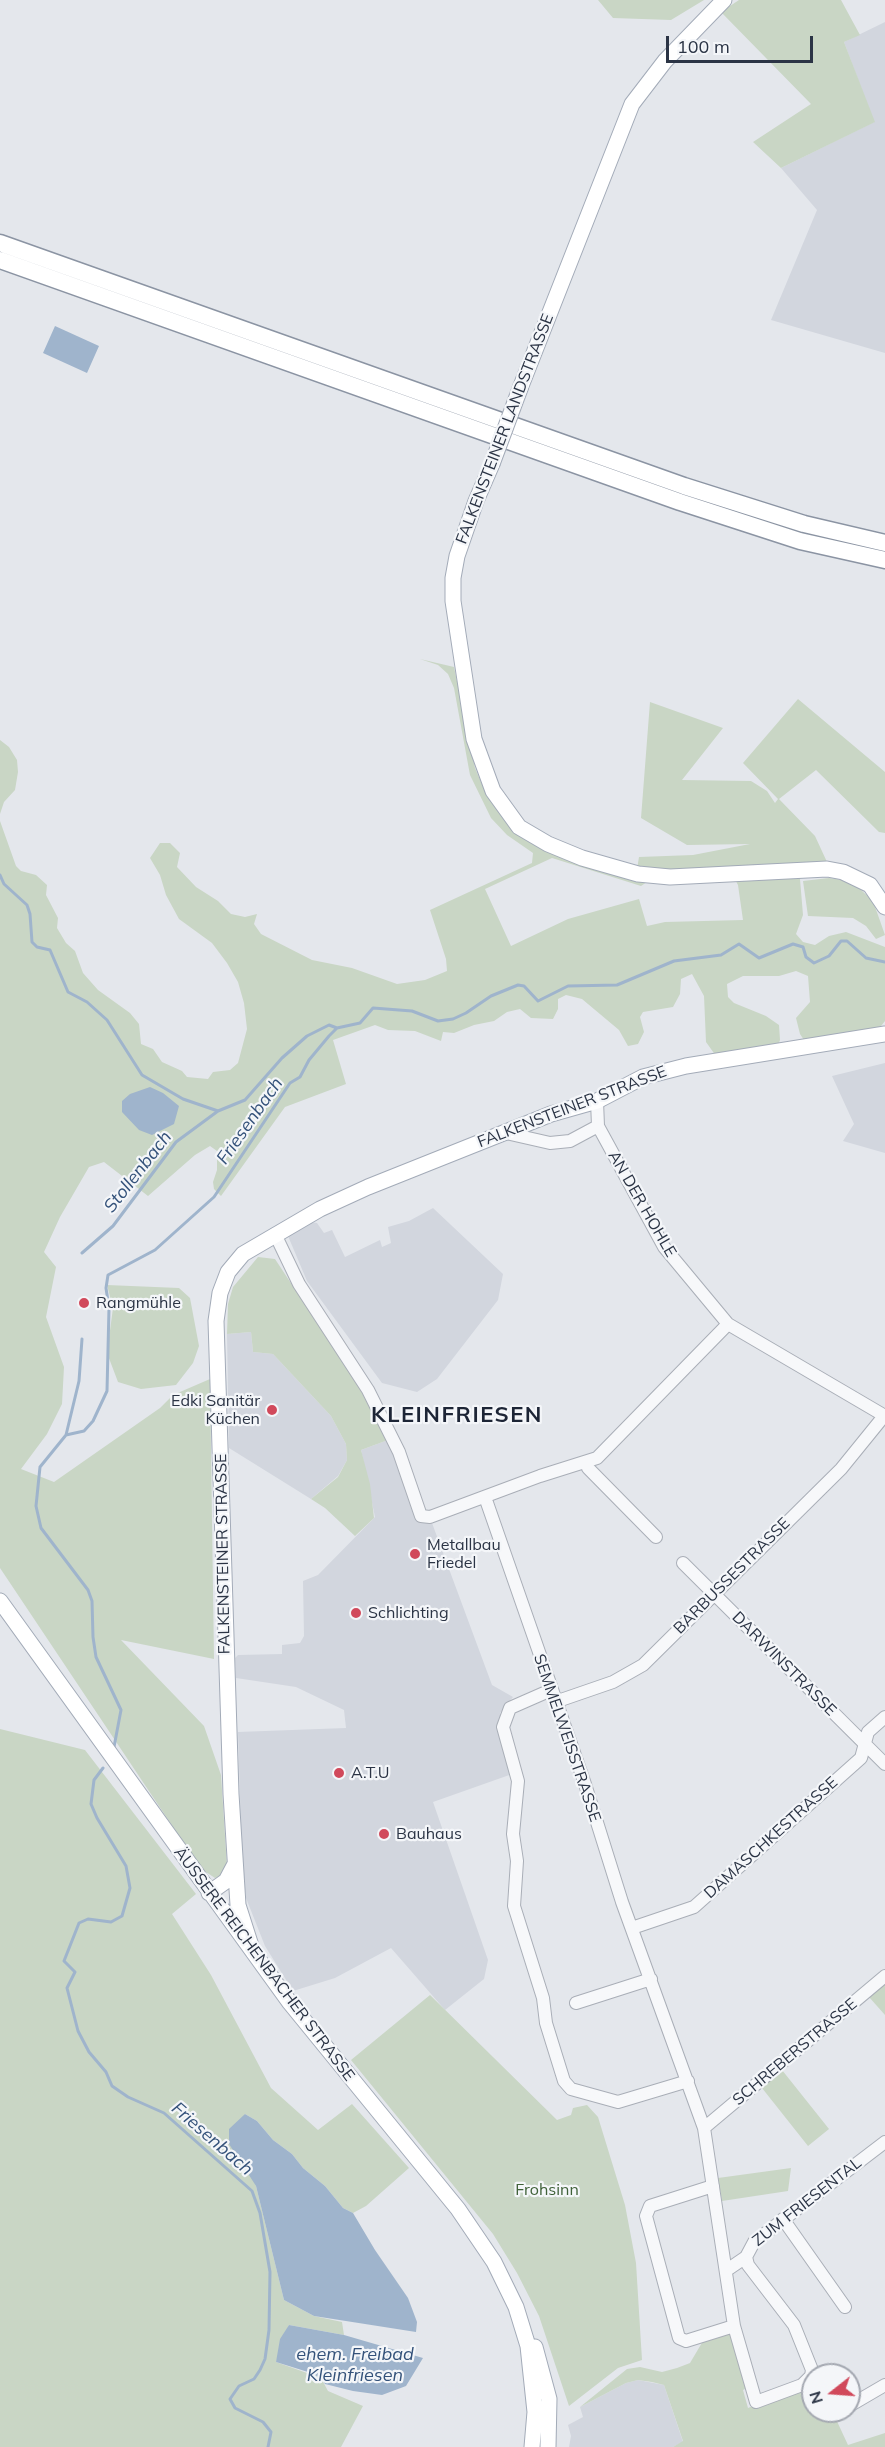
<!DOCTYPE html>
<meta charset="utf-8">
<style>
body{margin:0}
#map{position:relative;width:885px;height:2447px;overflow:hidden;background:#e4e7ec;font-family:Mulish,sans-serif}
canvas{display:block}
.north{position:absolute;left:801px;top:2363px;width:60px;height:60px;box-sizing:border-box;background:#f4f6f9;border:2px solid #a4a8b1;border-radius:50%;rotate:253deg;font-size:16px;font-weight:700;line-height:24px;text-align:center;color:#2b3445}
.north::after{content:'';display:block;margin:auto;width:21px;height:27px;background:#d1495b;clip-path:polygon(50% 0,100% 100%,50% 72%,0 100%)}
.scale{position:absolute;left:666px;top:36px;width:147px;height:27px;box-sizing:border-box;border:3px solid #2b3445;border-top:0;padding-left:8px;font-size:18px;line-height:21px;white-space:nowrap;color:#2b3445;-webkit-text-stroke:4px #f4f6f9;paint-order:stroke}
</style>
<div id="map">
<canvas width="885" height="2447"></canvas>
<div class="north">N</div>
<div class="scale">100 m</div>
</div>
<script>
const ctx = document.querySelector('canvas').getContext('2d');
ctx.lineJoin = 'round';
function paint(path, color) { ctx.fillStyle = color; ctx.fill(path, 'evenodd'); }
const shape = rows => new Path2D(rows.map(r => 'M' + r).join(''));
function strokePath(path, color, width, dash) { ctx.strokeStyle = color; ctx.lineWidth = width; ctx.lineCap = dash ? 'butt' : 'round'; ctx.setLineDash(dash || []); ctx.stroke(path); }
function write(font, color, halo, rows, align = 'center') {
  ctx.font = font + ' Mulish,sans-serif'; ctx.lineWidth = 4.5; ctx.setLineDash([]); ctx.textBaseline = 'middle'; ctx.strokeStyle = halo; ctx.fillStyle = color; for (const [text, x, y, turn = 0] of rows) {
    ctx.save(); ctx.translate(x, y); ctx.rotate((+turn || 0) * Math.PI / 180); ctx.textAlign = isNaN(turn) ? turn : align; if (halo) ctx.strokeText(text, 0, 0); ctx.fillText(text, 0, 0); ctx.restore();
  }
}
paint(shape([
 [885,22,885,353,771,320,817,210,781,168,874,122,844,42],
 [885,1063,885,1153,843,1141,854,1124,832,1076],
 [433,1208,503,1274,498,1300,437,1379,417,1392,382,1383,307,1281,288,1236,311,1222,317,1223,324,1233,332,1230,345,1257,380,1240,382,1247,391,1243,388,1227,409,1221],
 [251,1332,253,1352,273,1354,331,1416,346,1444,347,1460,338,1476,311,1499,229,1448,227,1334],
 [388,1440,396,1454,419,1520,432,1523,492,1685,513,1697,500,1713,500,1725,515,1773,433,1802,488,1960,484,1979,445,2010,391,1948,335,1978,293,1991,265,1946,246,1898,242,1864,238,1732,346,1728,344,1710,296,1687,236,1678,235,1658,238,1655,282,1654,282,1645,300,1643,304,1636,303,1581,318,1575,375,1517,361,1450],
 [638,2380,664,2385,683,2442,673,2447,569,2447,571,2436,568,2425,583,2417,580,2407,626,2383]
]), '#d2d6de');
paint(shape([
 [598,0,704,0,671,20,613,18],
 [739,0,841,0,860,35,844,42,875,122,781,168,753,142,811,104,721,12],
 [420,659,454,667,475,768,487,796,526,839,550,853,647,882,641,886,552,858,485,889,511,946,568,919,639,899,647,926,665,922,743,920,738,885,731,872,637,869,639,857,693,855,750,844,687,845,641,818,650,702,723,728,682,780,751,781,767,791,775,803,778,799,743,763,798,699,885,772,885,833,879,832,816,770,779,799,815,836,827,862,805,866,800,879,803,915,796,934,803,942,815,945,829,936,846,932,885,947,885,1021,881,1026,868,1031,806,1043,800,1034,796,1018,810,1002,808,976,796,971,779,976,743,976,727,984,728,997,734,1003,766,1016,779,1025,780,1040,777,1048,716,1056,706,1042,704,996,692,974,681,979,680,994,673,1007,643,1012,640,1017,644,1032,638,1044,628,1046,619,1030,582,999,566,995,558,999,558,1009,553,1019,531,1018,520,1009,507,1012,494,1021,474,1025,454,1033,443,1032,441,1041,415,1031,388,1030,375,1025,333,1040,346,1084,285,1107,221,1196,214,1189,213,1182,217,1170,217,1151,210,1146,195,1155,148,1196,104,1162,89,1167,60,1217,44,1252,56,1267,46,1317,64,1367,62,1404,47,1434,21,1469,54,1482,160,1408,173,1395,210,1379,214,1659,121,1640,204,1726,221,1775,227,1866,224,1874,215,1878,206,1872,195,1860,0,1568,0,821,16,866,21,871,36,875,47,885,46,895,58,918,57,928,66,943,75,951,83,973,98,990,130,1013,139,1024,141,1044,153,1049,162,1062,182,1071,187,1077,208,1079,213,1072,230,1070,238,1063,247,1029,244,1003,238,982,227,963,212,943,179,919,166,895,160,875,150,858,160,843,170,843,180,853,177,867,196,887,218,901,231,914,245,917,257,914,254,924,261,934,312,960,352,968,397,984,425,980,447,971,446,959,430,910,532,863,533,853,507,835,491,818,470,775,454,688,448,674,438,665],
 [0,740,9,747,17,760,18,772,15,790,4,802,0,814],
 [829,878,842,880,860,889,873,901,885,935,876,939,866,926,853,918,808,916,803,881],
 [258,1257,275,1259,355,1380,388,1440,361,1450,370,1484,374,1518,355,1536,325,1508,311,1499,338,1477,347,1460,346,1444,331,1416,273,1354,253,1352,251,1332,227,1334,228,1304,233,1287],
 [107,1285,179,1288,190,1298,199,1346,193,1363,176,1385,141,1389,118,1382,107,1353,113,1308],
 [0,1729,85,1750,196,1894,172,1914,211,1975,271,2088,318,2130,352,2104,409,2168,366,2206,353,2213,343,2208,325,2186,303,2168,292,2154,273,2140,257,2121,245,2114,236,2157,252,2176,256,2186,284,2300,314,2316,342,2322,344,2335,289,2325,276,2362,321,2378,328,2391,363,2406,341,2447,0,2447],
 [885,1984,885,2015,869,1997],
 [430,1995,557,2120,571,2115,573,2108,587,2105,598,2117,625,2205,636,2263,642,2360,618,2368,569,2406,539,2316,517,2273,493,2234,351,2060],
 [782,2070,829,2129,808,2146,762,2088],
 [791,2168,788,2191,722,2201,718,2178],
 [729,2334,733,2339,747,2388,743,2390,748,2408,805,2385,813,2394,813,2411,829,2411,835,2417,848,2445,885,2433,885,2447,673,2447,683,2441,664,2385,652,2382,638,2380,626,2383,580,2407,627,2369,640,2367,662,2372,677,2368,690,2363,703,2341]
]), '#c9d6c5');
paint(shape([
 [55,326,99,346,87,373,43,353],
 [150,1087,163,1093,179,1106,174,1124,152,1135,139,1130,122,1112,122,1101,130,1094],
 [245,2114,257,2121,273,2140,292,2154,303,2168,325,2186,343,2208,353,2213,375,2250,408,2298,417,2322,416,2332,314,2316,284,2300,256,2186,229,2144,229,2129],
 [289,2325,344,2335,423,2358,406,2386,382,2395,353,2391,325,2384,321,2378,308,2372,276,2362,280,2339]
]), '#9fb4cc');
strokePath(shape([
 [0,875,4,884,27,905,30,914,32,942,37,947,50,950,68,992,87,1002,107,1020,142,1075,183,1099,218,1111],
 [82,1253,113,1226,176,1142,218,1111,245,1100,282,1058,307,1036,329,1025,337,1028],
 [66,1435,79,1381,82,1339],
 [114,1747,121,1710,96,1657,93,1637,92,1601,88,1590,41,1528,36,1506,40,1467,66,1435,84,1431,93,1421,107,1391,109,1308,106,1288,108,1275,155,1250,214,1197,290,1083,300,1077,309,1060,329,1036,337,1028,360,1023,373,1008,412,1011,438,1021,453,1019,466,1013,491,996,518,985,524,986,538,1001,568,986,617,985,674,961,721,955,739,944,759,958,793,944,803,947,806,957,814,963,829,956,841,941,847,941,866,958,885,962],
 [103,1768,94,1780,91,1804,97,1818,126,1866,130,1888,122,1916,111,1922,88,1919,79,1923,64,1961,75,1972,67,1988,78,2031,89,2052,106,2072,112,2086,128,2097,164,2113,252,2191,260,2213,270,2272,269,2330,265,2359,260,2370,254,2379,239,2386,230,2399,235,2408,263,2422,271,2432,268,2447]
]), '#9fb4cc', 3);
const minor = shape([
 [597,1101,598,1126,664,1247,728,1324,885,1416],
 [506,1133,550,1143,570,1141,598,1126],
 [275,1234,299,1284,368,1390,399,1452,421,1516,430,1517,540,1476,597,1458,728,1324],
 [587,1462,588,1468,656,1537],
 [485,1497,585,1784,622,1902,704,2128,734,2326,756,2402,802,2385,811,2376,812,2370,794,2325,748,2265,746,2257],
 [683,1563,885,1764],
 [551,1690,510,1708,503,1727,518,1781,513,1834,517,1861,514,1906,543,1998,546,2023,564,2081,571,2089,618,2102,688,2081],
 [555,1702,613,1682,643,1665,841,1469,884,1416],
 [632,1928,694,1907,861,1758,868,1732,885,1717],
 [576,2003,651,1979],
 [704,2128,885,1976],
 [713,2186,650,2206,646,2216,679,2338,686,2341,734,2326],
 [783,2219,845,2307],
 [727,2270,746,2257,754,2242,885,2142],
 [849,2406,885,2385],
 [834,2415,841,2411]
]);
const major = shape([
 [521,386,632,104,665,61,724,0],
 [492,464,476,501,457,556,453,578,453,601,474,739,493,791,519,827,548,844,582,858,638,874,670,877,827,869,843,872,870,885,885,907],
 [0,1601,290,2003,458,2209,494,2262,516,2307,528,2346,535,2412,532,2447],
 [209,1893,226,1881,235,1864],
 [253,1952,238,1905,231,1794,216,1321,220,1293,228,1272,243,1254,320,1209,368,1187,551,1114,597,1101,643,1077,686,1066,885,1034],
 [535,2347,549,2399,548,2447]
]);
const highway = shape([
 [0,243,684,486,804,524,885,543],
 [0,260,680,502,800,541,885,560]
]);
strokePath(minor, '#a9aeb7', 14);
strokePath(major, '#a3abb8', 17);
strokePath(highway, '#8b94a3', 19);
strokePath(minor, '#f7f8fa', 12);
strokePath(major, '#fff', 15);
strokePath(highway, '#fff', 16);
const majorBridge = shape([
 [492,464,521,386]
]);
strokePath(majorBridge, '#a3abb8', 17, []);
strokePath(majorBridge, '#fff', 15);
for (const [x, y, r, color] of [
 [84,1303,6,"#d1495b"],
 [272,1410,6,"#d1495b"],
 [415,1554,6,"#d1495b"],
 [356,1613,6,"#d1495b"],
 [339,1773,6,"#d1495b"],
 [384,1834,6,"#d1495b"]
]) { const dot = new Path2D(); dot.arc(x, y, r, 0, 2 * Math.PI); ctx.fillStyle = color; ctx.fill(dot); strokePath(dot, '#f4f6f9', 2); }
write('16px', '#2b3445', '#f4f6f9', [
 ["FALKENSTEINER LANDSTRASSE",505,429,-69],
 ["FALKENSTEINER STRASSE",572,1107,-21],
 ["AN DER HOHLE",642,1204,60],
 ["FALKENSTEINER STRASSE",223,1554,-91],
 ["BARBUSSESTRASSE",732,1576,-45],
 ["DARWINSTRASSE",784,1664,45],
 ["SEMMELWEISSTRASSE",567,1738,71],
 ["DAMASCHKESTRASSE",771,1838,-42],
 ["ÄUSSERE REICHENBACHER STRASSE",264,1964,53],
 ["SCHREBERSTRASSE",795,2052,-40],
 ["ZUM FRIESENTAL",807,2202,-38]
]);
write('16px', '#2b3445', '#f4f6f9', [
 ["Rangmühle",96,1303],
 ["Edki Sanitär",260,1401,"right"],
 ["Küchen",260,1419,"right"],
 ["Metallbau",427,1545],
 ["Friedel",427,1563],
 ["Schlichting",368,1613],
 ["A.T.U",351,1773],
 ["Bauhaus",396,1834]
], 'left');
write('16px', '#3f6138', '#f4f6f9', [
 ["Frohsinn",547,2190]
]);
write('italic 18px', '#34527a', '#f4f6f9', [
 ["Friesenbach",250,1121,-55],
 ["Stollenbach",138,1172,-52],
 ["Friesenbach",212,2139,41],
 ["ehem. Freibad",355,2355],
 ["Kleinfriesen",355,2376]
]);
ctx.letterSpacing = '1.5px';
write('bold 22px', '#1d2536', '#f4f6f9', [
 ["KLEINFRIESEN",457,1415]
]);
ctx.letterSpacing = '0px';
</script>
